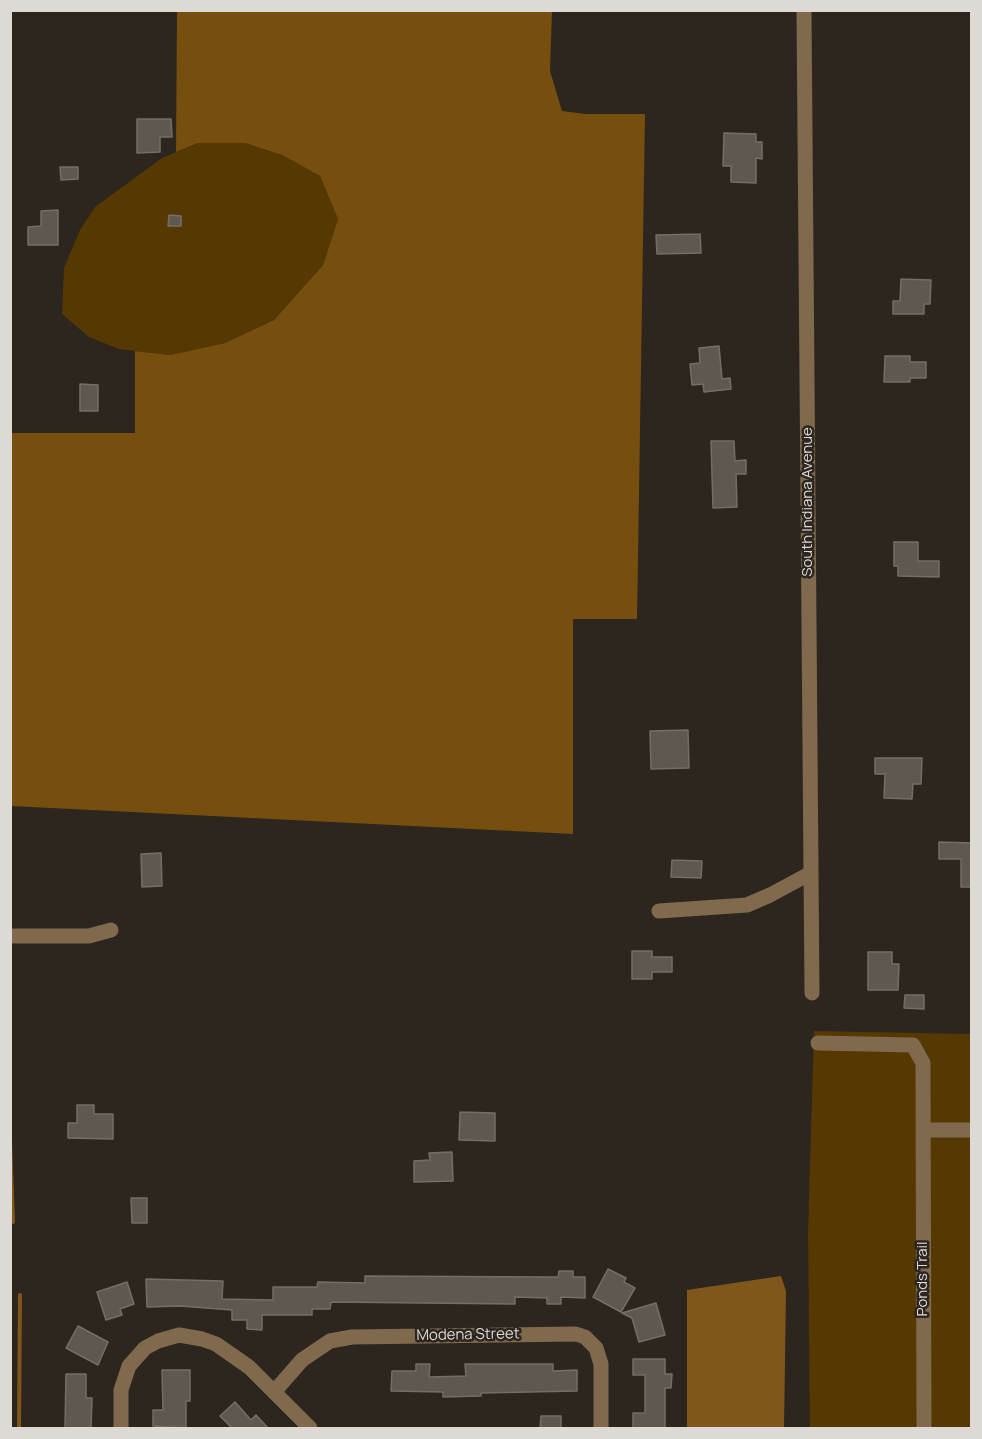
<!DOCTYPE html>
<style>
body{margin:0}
#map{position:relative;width:982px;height:1439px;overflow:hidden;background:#2c261f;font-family:Manrope,sans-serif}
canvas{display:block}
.frame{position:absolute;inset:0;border:12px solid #ddd9d5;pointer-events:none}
</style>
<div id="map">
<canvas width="982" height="1439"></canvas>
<div class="frame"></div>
</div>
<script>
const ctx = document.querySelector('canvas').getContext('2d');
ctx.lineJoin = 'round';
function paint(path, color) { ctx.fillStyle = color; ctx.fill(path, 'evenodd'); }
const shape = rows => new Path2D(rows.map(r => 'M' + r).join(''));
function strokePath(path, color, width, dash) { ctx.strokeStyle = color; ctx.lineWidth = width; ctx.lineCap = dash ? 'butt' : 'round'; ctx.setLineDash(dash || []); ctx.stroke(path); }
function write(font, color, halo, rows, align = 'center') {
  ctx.font = font + ' Manrope,sans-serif'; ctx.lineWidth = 5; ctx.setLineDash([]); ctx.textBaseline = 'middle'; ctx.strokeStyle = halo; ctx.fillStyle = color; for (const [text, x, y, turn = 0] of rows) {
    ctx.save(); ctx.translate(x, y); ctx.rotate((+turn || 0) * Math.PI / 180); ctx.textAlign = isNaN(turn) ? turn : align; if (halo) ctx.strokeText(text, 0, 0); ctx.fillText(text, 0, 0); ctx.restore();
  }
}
paint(shape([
 [198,143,245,143,282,155,320,176,338,219,323,265,274,320,225,343,170,355,119,349,89,337,62,314,64,268,80,230,95,207,162,158],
 [814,1031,971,1034,971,1428,810,1428,808,1232]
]), '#563803');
paint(shape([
 [177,11,552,11,550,71,562,111,586,114,645,114,637,619,573,619,573,834,11,806,11,433,135,433,135,351,170,355,225,343,274,320,323,265,338,219,320,176,282,155,245,143,198,143,176,152]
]), '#764f0e');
paint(shape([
 [781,1276,786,1291,784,1428,687,1428,687,1290]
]), '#7f571a');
strokePath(shape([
 [10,1140,13,1222],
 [19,1428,20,1295]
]), '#7f571a', 4);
const building = shape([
 [137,119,171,119,172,137,160,137,160,152,137,153,137,119],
 [724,133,756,134,756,142,762,142,762,159,756,158,756,183,731,182,731,166,723,166,724,133],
 [60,167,78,167,78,179,61,180,60,167],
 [58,210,58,245,28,245,28,227,41,226,41,211,58,210],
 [169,215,181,216,181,226,168,226,169,215],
 [700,234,701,253,657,254,656,235,700,234],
 [901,279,931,280,930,304,924,304,924,314,893,314,893,301,900,301,901,279],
 [719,346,722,379,730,378,731,389,704,392,703,384,692,385,690,364,700,363,699,348,719,346],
 [885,356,910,356,910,362,926,362,926,378,910,378,910,382,884,382,885,356],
 [80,384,98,385,98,411,80,411,80,384],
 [711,441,734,441,735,461,746,460,746,474,736,474,737,507,713,508,711,441],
 [894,542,918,542,918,561,939,561,939,577,898,576,898,566,894,566,894,542],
 [688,730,689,768,651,769,650,731,688,730],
 [875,758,922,758,921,784,913,784,912,799,884,798,885,774,875,774,875,758],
 [939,842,972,843,972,887,961,887,961,859,939,859,939,842],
 [161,853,162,886,142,887,141,854,161,853],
 [672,860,702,861,701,878,671,877,672,860],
 [632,951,652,951,652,957,672,957,672,972,652,972,652,979,632,979,632,951],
 [868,952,892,952,892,964,899,964,898,990,868,990,868,952],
 [905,995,924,995,924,1009,904,1008,905,995],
 [77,1105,94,1105,94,1114,113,1114,113,1139,68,1138,68,1123,77,1123,77,1105],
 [460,1112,495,1113,495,1141,459,1140,460,1112],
 [452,1152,453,1181,414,1182,414,1161,430,1160,429,1153,452,1152],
 [131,1198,147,1198,147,1223,132,1223,131,1198],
 [608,1269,626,1278,624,1282,635,1288,621,1312,593,1297,608,1269],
 [559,1271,573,1271,573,1277,585,1277,585,1298,561,1297,561,1304,547,1304,547,1298,515,1297,515,1304,331,1302,330,1309,312,1309,312,1315,262,1315,262,1330,247,1329,247,1320,232,1320,232,1310,180,1306,147,1307,146,1279,223,1281,222,1299,273,1300,273,1287,317,1287,318,1282,365,1283,365,1276,547,1277,558,1277,559,1271],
 [127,1282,134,1304,120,1309,122,1315,106,1320,97,1292,127,1282],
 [656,1303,665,1335,639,1342,632,1318,622,1313,656,1303],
 [78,1326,108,1342,98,1365,66,1348,78,1326],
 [633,1359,665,1359,665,1374,672,1374,671,1388,665,1388,665,1428,633,1428,633,1413,645,1413,645,1375,633,1375,633,1359],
 [416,1364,430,1364,429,1377,466,1376,465,1364,553,1364,553,1371,577,1370,577,1391,481,1393,481,1396,443,1397,443,1392,391,1391,392,1371,416,1371,416,1364],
 [162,1370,190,1370,190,1401,186,1401,186,1428,153,1426,153,1410,163,1410,162,1370],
 [66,1374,86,1374,86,1398,92,1398,91,1428,65,1428,66,1374],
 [235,1402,251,1420,256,1415,268,1428,232,1428,220,1416,235,1402],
 [541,1416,561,1416,561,1428,540,1428,541,1416]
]);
paint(building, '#5f5850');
strokePath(building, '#756e66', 1.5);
strokePath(shape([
 [804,10,812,993],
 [659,911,747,905,770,895,811,873],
 [10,936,89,936,111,930],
 [818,1043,913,1045,923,1063,924,1428],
 [923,1130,972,1130],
 [274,1392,302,1360,330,1341,352,1337,576,1334,585,1337,596,1348,601,1364,601,1428],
 [121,1428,121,1390,129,1366,145,1348,158,1341,179,1335,202,1339,216,1344,249,1367,310,1428]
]), '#80694c', 15);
write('15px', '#ddd9d5', '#2c261f', [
 ["South Indiana Avenue",808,502,-90],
 ["Ponds Trail",923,1279,-90],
 ["Modena Street",468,1335,-1]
]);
</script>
